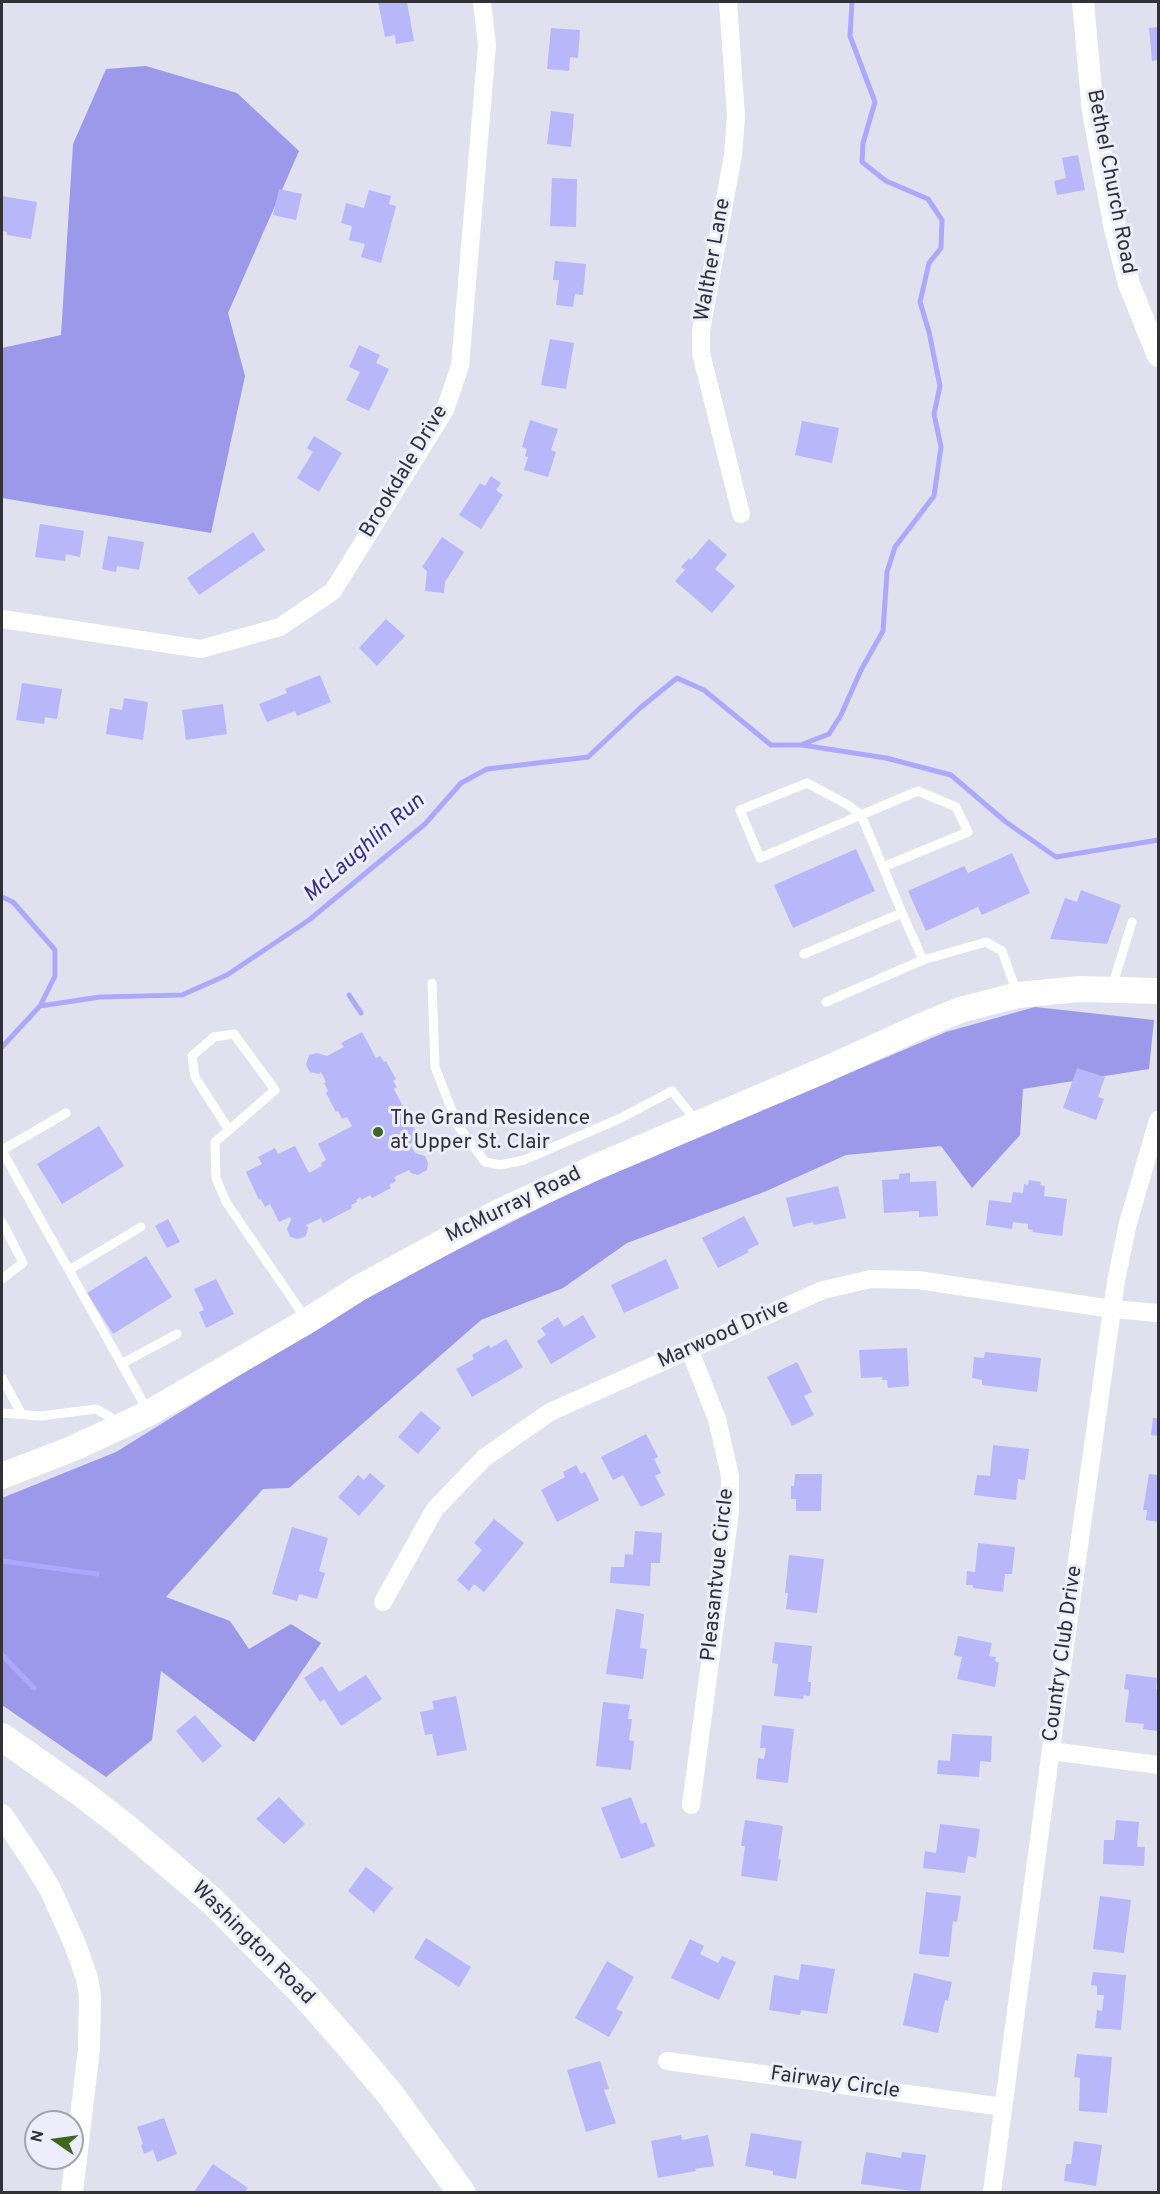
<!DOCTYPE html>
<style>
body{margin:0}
#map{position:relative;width:1160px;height:2194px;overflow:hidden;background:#e0e0ef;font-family:Overpass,sans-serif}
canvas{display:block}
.frame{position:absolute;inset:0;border:3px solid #313137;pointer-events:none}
.north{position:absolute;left:24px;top:2110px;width:60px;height:60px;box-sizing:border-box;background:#ededfd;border:2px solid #a2a2ae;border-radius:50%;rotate:283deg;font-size:16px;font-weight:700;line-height:24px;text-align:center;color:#313137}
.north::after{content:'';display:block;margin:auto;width:21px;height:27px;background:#3e6723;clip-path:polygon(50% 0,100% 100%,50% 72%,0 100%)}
</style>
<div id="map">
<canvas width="1160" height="2194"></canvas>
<div class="frame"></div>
<div class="north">N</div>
</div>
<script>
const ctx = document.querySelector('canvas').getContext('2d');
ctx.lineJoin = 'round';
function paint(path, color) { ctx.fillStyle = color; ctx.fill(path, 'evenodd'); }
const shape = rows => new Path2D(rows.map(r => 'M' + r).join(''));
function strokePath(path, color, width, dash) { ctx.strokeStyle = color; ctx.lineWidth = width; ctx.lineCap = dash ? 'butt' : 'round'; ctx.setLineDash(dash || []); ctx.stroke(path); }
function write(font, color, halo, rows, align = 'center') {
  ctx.font = font + ' Overpass,sans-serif'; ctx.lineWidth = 6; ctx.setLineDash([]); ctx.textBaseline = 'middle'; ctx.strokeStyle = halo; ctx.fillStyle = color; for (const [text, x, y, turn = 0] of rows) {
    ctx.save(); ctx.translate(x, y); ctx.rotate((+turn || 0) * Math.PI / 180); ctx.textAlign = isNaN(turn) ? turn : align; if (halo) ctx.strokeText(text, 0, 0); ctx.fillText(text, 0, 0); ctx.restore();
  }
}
paint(shape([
 [146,66,237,93,299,151,228,313,245,376,211,533,2,498,2,348,61,335,73,144,106,69],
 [1035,1007,1154,1020,1149,1069,1023,1089,1020,1135,972,1188,941,1146,846,1155,764,1192,627,1243,563,1288,481,1320,289,1488,263,1489,166,1597,230,1621,249,1649,291,1624,321,1643,254,1742,161,1671,152,1740,106,1777,2,1705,2,1498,116,1452,372,1293,581,1187,946,1032]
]), '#9c99eb');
strokePath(shape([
 [803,744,829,734,841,715,861,670,883,631,887,572,895,547,934,496,941,447,934,414,940,386,929,332,920,302,929,263,941,248,942,220,928,199,886,181,862,162,863,143,875,102,850,36,852,2],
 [2,897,13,902,55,950,55,976,40,1006],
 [349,995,361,1013],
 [2,1047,40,1006,100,997,182,995,227,975,309,920,425,824,461,783,487,769,588,757,640,708,677,678,704,690,771,745,802,745,886,758,951,775,1006,822,1056,857,1158,840],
 [2,1561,97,1574],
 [2,1655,34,1688]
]), '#aca9fc', 5);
paint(shape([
 [378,2,407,2,414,41,396,44,395,35,385,37],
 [1158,27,1158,60,1152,61,1149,28],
 [551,28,580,30,578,58,570,57,569,71,547,69],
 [551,111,574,114,571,147,547,144],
 [1078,155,1085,190,1057,195,1054,181,1066,178,1062,158],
 [552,178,577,179,576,227,550,226],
 [279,189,302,194,296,220,273,215],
 [369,190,391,196,389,204,396,206,381,263,361,257,365,244,349,240,352,226,341,223,346,203,364,208],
 [2,196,37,202,31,239,7,235,7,232,2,231],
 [555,261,586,264,583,295,575,294,573,307,556,305,559,280,553,280],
 [550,339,574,343,566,389,541,385],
 [359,345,380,355,376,363,389,369,369,411,346,400,360,372,349,367],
 [530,420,558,429,551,450,556,452,548,477,524,470,528,457,525,456,527,449,522,447],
 [802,421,839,428,832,463,795,455],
 [314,436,342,453,319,492,297,478,313,452,307,448],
 [491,476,501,483,496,490,503,495,481,529,459,515,480,483,485,486],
 [40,524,84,531,80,557,66,554,65,561,35,557],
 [253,532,265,550,199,595,187,578],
 [108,536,144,542,139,570,117,566,116,572,102,569],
 [442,537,464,552,445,582,444,593,425,591,427,571,422,567],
 [709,539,727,555,715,569,735,586,712,613,675,581,685,570,681,567,689,558,691,560],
 [386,619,405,636,377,666,359,648],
 [320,675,331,702,297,716,295,711,267,722,259,704,287,693,285,689],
 [22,683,62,689,57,719,45,717,44,724,16,720],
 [124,698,148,702,143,740,106,734,110,708,122,710],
 [223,704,227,734,186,740,182,710],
 [856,849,875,891,793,928,774,885],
 [1012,853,1030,893,982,915,978,907,926,931,908,891,964,866,968,873],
 [1081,890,1121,905,1107,944,1050,939,1065,898,1077,902],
 [362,1032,376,1058,380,1056,384,1062,386,1061,396,1079,393,1081,397,1087,394,1089,420,1139,410,1144,415,1153,425,1156,428,1163,427,1170,418,1175,411,1173,409,1170,394,1177,396,1181,389,1185,391,1188,372,1198,370,1195,361,1200,360,1197,356,1200,357,1202,351,1205,352,1208,323,1223,321,1218,306,1225,308,1228,306,1236,298,1239,290,1237,287,1229,291,1220,290,1217,279,1222,270,1204,265,1207,261,1199,259,1200,246,1172,262,1164,258,1157,275,1148,278,1154,295,1146,309,1173,322,1166,321,1163,326,1160,318,1144,352,1126,347,1117,342,1119,338,1111,336,1112,326,1093,328,1091,324,1083,326,1082,321,1072,319,1074,310,1072,306,1065,309,1055,317,1053,327,1056,344,1047,341,1043],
 [1077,1068,1105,1077,1098,1097,1104,1099,1096,1120,1063,1108],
 [99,1126,124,1166,62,1204,37,1164],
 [910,1173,910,1182,936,1181,938,1216,919,1217,919,1211,884,1213,882,1180,899,1179,899,1174],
 [1029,1180,1041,1182,1040,1185,1045,1186,1044,1196,1067,1199,1062,1236,1032,1232,1033,1230,1028,1229,1028,1224,1013,1222,1012,1229,986,1225,989,1200,1011,1203,1013,1192,1023,1193,1024,1184,1028,1185],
 [838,1186,846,1218,814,1225,813,1222,793,1227,786,1198],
 [744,1216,759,1244,747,1250,749,1252,718,1268,702,1238],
 [168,1219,180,1242,167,1248,155,1226],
 [146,1256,172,1297,113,1334,87,1293],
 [666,1259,679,1288,624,1313,611,1285],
 [216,1279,234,1314,206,1328,199,1312,204,1310,194,1289],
 [583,1315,596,1337,551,1364,537,1341,546,1335,541,1328,558,1317,564,1327],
 [506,1339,523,1367,472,1397,456,1369,474,1359,472,1355,489,1345,491,1348],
 [907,1348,909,1386,888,1388,887,1380,882,1380,882,1377,861,1378,859,1350],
 [985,1352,1041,1358,1037,1392,982,1385,982,1380,972,1378,974,1357,984,1358],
 [797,1362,812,1392,804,1396,814,1415,792,1426,767,1377],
 [421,1411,441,1428,418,1454,398,1437],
 [1153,1418,1158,1418,1158,1436,1151,1435],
 [646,1434,658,1457,654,1459,661,1473,655,1476,665,1495,641,1507,623,1475,613,1480,601,1457],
 [993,1445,1029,1449,1025,1480,1018,1479,1016,1500,974,1495,977,1475,990,1476],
 [576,1465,581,1474,585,1472,599,1500,557,1522,541,1490,565,1477,563,1472],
 [370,1473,385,1486,359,1516,338,1497,358,1475,364,1480],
 [795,1474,822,1474,821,1511,796,1511,796,1499,791,1499,791,1486,794,1486],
 [1149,1474,1158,1475,1158,1522,1146,1520,1147,1510,1143,1510],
 [494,1519,524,1543,484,1592,474,1584,469,1591,457,1580,482,1550,474,1543],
 [292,1527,328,1538,319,1571,325,1573,317,1599,299,1594,297,1601,272,1594],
 [635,1531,662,1533,660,1563,651,1563,650,1586,610,1583,611,1567,624,1567,625,1554,633,1555],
 [978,1543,1015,1547,1012,1574,1005,1574,1003,1592,973,1588,973,1585,966,1585,967,1571,975,1572],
 [789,1555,824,1559,817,1613,786,1609,788,1593,785,1593],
 [616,1609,644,1614,640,1648,647,1649,643,1679,606,1674],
 [958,1636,992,1643,989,1656,996,1657,995,1661,999,1663,995,1687,957,1679,962,1657,954,1655],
 [775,1642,812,1646,808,1682,811,1682,810,1696,804,1695,803,1699,774,1696,778,1664,772,1663],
 [322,1666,339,1692,366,1675,382,1699,341,1726,324,1699,320,1702,304,1678],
 [1126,1674,1157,1678,1156,1689,1158,1690,1158,1731,1143,1729,1144,1724,1125,1722,1129,1690,1124,1689],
 [456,1696,467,1750,437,1756,432,1734,425,1735,420,1712,434,1709,432,1701],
 [603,1702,630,1705,628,1719,632,1719,629,1740,634,1741,631,1770,596,1766],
 [195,1715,222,1746,203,1763,176,1731],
 [762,1725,794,1729,788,1783,756,1779,758,1758,764,1759,766,1748,760,1748],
 [952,1734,992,1736,991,1762,980,1761,979,1777,937,1774,938,1760,950,1761],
 [279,1797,305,1824,284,1844,256,1819],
 [631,1797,641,1824,646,1822,655,1846,621,1859,601,1808],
 [745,1820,783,1826,778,1859,781,1860,777,1881,741,1876,745,1846,741,1846],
 [1116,1820,1139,1822,1137,1847,1145,1847,1144,1866,1103,1864,1104,1840,1114,1840],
 [940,1824,980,1829,976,1858,968,1856,965,1873,923,1868,925,1851,936,1853],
 [366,1867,393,1888,374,1913,348,1891],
 [926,1892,961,1896,957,1922,953,1921,949,1957,919,1954],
 [1100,1896,1131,1900,1124,1953,1093,1949],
 [426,1938,471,1967,459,1987,414,1958],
 [690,1939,704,1946,700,1954,718,1963,722,1956,736,1962,719,2000,671,1978],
 [607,1961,634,1977,616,2009,623,2012,609,2037,575,2018],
 [801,1964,835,1969,827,2014,801,2010,800,2015,769,2010,774,1975,799,1980],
 [1093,1972,1126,1975,1121,2030,1095,2028,1097,2010,1102,2011,1104,1995,1097,1995,1097,1986,1091,1985],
 [914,1973,952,1982,948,2001,945,2000,938,2033,903,2025],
 [1077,2054,1112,2057,1107,2113,1079,2111,1080,2078,1074,2077],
 [600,2061,609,2089,604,2090,616,2123,586,2132,567,2070],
 [164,2118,177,2154,157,2162,153,2150,144,2154,141,2145,143,2144,137,2127],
 [751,2133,802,2141,796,2179,773,2175,773,2171,745,2166],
 [681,2135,682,2140,708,2135,714,2166,695,2169,696,2171,658,2178,651,2141],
 [1074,2141,1102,2145,1096,2186,1064,2181,1066,2164,1071,2164],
 [866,2152,901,2158,902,2152,926,2155,920,2192,861,2184],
 [213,2164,248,2188,245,2192,194,2192]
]), '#b8b7fa');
strokePath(shape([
 [883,867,968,832,956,807,918,791,861,815,848,805,807,783,740,810,760,858,861,815,883,867,902,913],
 [804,954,902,913,923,960],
 [432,983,435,1067,458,1126,485,1162,500,1165,524,1160,621,1118,672,1091,697,1122],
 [1112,987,1132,922],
 [826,1002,923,960,986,942,1002,951,1017,993],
 [229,1130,195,1077,192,1056,214,1037,234,1034,275,1090,229,1130,215,1142,216,1178,226,1202,306,1319],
 [2,1150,66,1113],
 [2,1151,148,1411],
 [2,1222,23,1263,2,1279],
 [69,1270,141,1227],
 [121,1364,177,1334],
 [2,1378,21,1413],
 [2,1413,41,1416,96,1409,121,1423]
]), '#fff', 9);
strokePath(shape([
 [728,2,736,116,733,155,701,331,701,353,741,514],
 [2,619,201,649,280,627,333,591,445,410,460,366,487,45,482,2],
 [690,1351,717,1419,730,1476,730,1512,691,1805],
 [383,1602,435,1509,484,1458,550,1412,823,1290,871,1279,918,1280,1112,1309,1158,1313],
 [1051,1751,1158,1765],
 [667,2061,1003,2107],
 [992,2192,1059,1689,1116,1281,1128,1223,1158,1120]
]), '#fff', 18);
strokePath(shape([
 [1083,2,1093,112,1115,229,1129,284,1158,356],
 [2,1815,33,1861,50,1889,75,1944,87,1978,90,1996,89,2049,72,2192]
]), '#fff', 22);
strokePath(shape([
 [2,1476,74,1448,149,1413,307,1321,359,1288,499,1212,596,1167,822,1071,919,1027,960,1010,1018,995,1080,989,1158,991]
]), '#fff', 26);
strokePath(shape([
 [2,1737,80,1792,124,1826,212,1901,303,1993,347,2043,390,2094,461,2192]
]), '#fff', 28);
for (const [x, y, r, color] of [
 [378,1132,6,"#3e6723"]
]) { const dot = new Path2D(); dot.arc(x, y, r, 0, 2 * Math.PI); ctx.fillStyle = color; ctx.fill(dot); strokePath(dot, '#ededfd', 2); }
write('21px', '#313137', '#ededfd', [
 ["Bethel Church Road",1110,182,79],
 ["Walther Lane",714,260,-80],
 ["Brookdale Drive",405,472,-59],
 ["McMurray Road",514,1206,-26],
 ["Marwood Drive",724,1335,-24],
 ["Pleasantvue Circle",719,1575,-84],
 ["Country Club Drive",1064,1654,-82],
 ["Washington Road",252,1944,45],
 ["Fairway Circle",835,2084,8]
]);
write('21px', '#313137', '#ededfd', [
 ["The Grand Residence",390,1120],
 ["at Upper St. Clair",390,1144]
], 'left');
write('italic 22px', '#3b2a87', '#ededfd', [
 ["McLaughlin Run",365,849,-41]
]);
</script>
